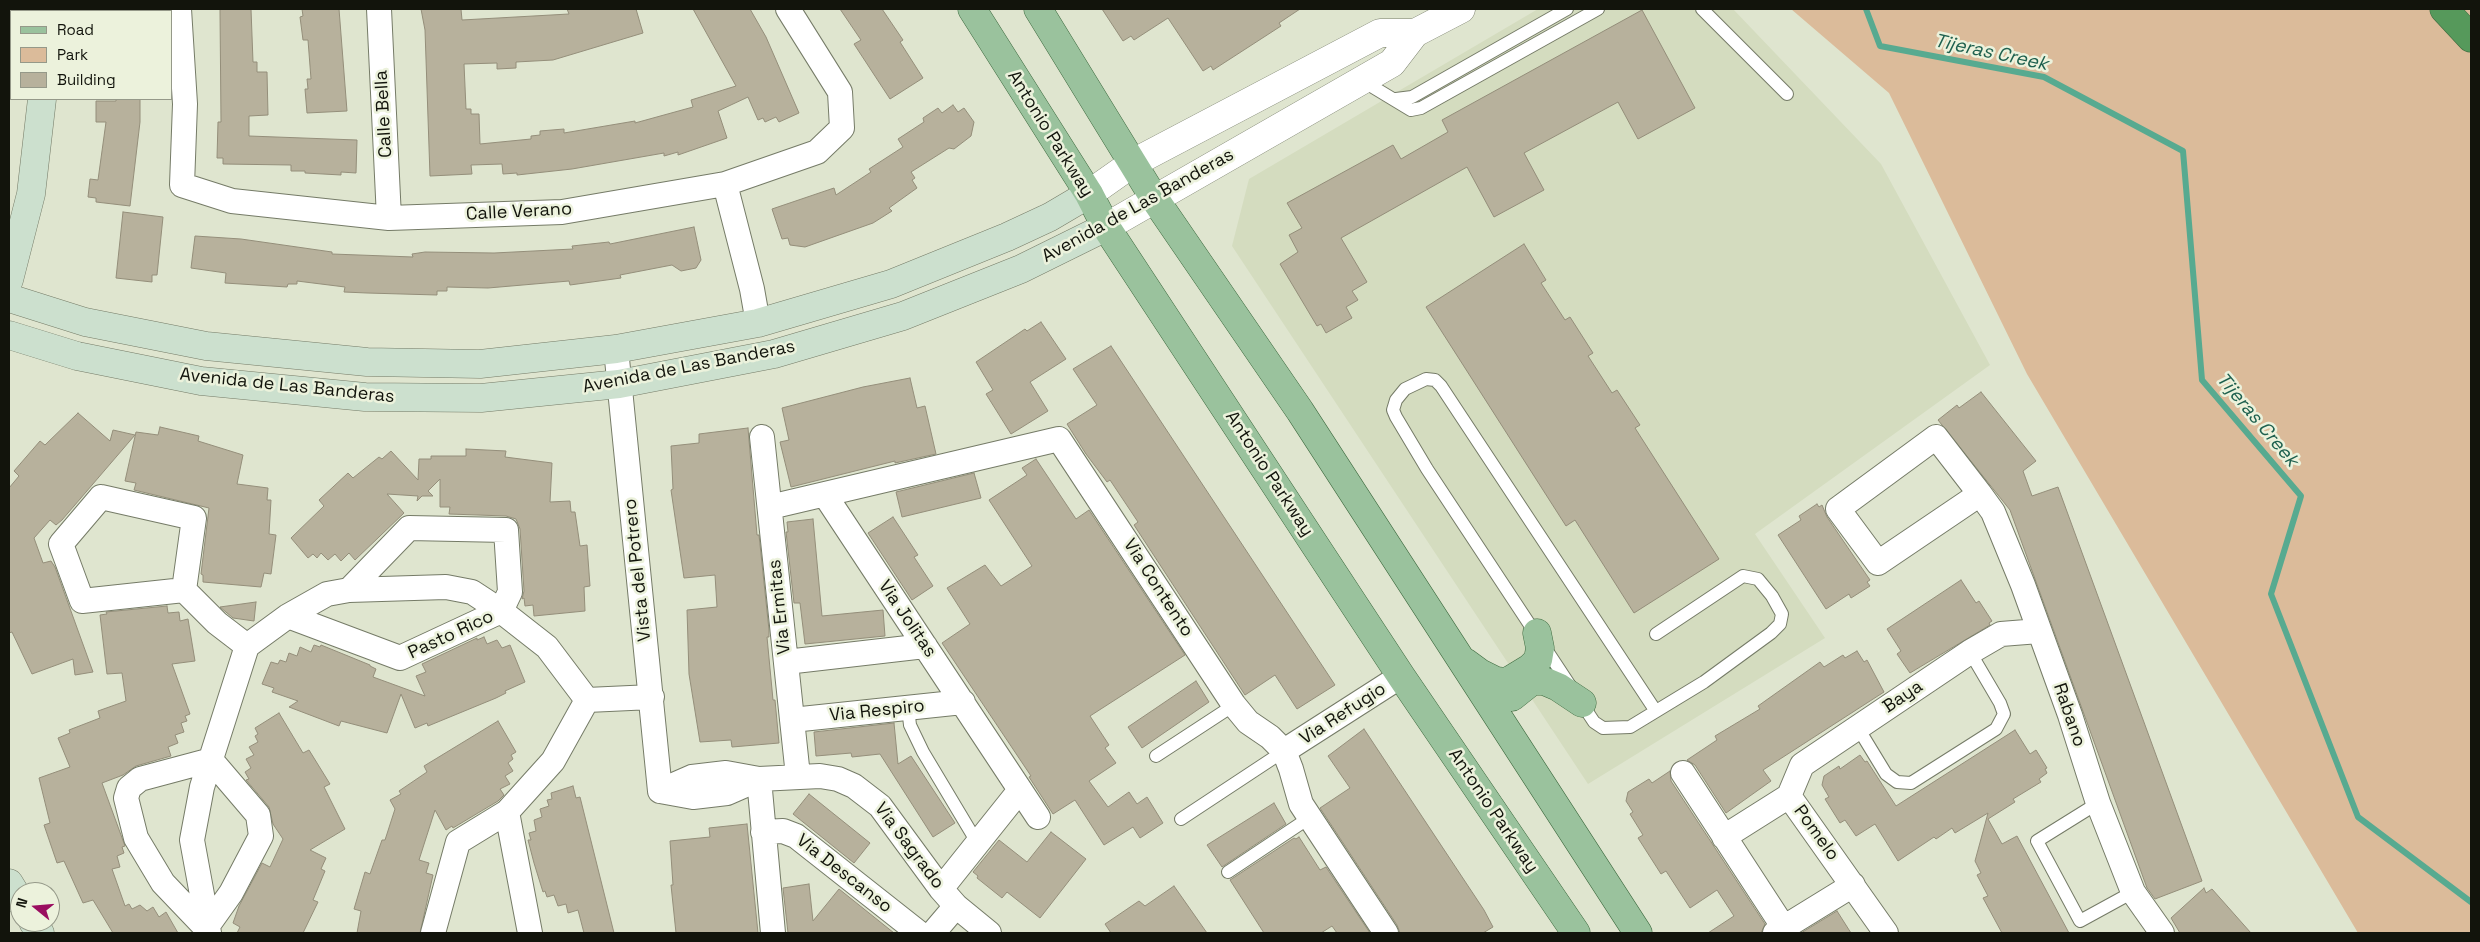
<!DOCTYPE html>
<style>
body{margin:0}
#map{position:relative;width:2480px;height:942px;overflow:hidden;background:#dfe5cf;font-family:"Space Grotesk",sans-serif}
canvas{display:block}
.frame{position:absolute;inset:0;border:10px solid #12140c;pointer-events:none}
.legend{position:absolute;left:10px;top:10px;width:162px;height:90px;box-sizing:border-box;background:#ecf2dc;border:1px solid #959989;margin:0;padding:6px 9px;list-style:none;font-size:15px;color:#12140c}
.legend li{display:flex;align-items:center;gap:10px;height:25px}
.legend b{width:25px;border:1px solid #959989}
.north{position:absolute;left:10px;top:882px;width:50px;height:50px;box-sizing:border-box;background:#ecf2dc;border:1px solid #959989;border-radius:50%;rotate:287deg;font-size:14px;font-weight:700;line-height:20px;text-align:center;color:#12140c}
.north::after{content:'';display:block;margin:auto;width:18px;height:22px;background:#9a0e60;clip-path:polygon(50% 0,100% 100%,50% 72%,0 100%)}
</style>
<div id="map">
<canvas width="2480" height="942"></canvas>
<div class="frame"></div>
<ul class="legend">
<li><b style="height:6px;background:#9ac29d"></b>Road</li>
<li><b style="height:14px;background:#dbbb9a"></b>Park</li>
<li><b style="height:14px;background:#b7b19c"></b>Building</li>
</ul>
<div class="north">N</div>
</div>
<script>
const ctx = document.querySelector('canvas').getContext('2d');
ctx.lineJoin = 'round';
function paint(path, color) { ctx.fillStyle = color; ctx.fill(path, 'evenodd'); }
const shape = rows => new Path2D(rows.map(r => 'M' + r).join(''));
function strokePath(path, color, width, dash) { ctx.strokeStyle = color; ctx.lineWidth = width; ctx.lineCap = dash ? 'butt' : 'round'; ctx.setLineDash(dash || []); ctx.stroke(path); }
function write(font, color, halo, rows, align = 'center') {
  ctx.font = font + ' "Space Grotesk",sans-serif'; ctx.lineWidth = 5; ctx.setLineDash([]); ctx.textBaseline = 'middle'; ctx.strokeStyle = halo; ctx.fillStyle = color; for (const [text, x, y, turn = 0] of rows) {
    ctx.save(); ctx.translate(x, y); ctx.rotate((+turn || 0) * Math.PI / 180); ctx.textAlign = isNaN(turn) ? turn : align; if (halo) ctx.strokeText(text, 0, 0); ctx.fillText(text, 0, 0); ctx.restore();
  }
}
paint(shape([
 [1538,9,1733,9,1881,164,1990,365,1755,534,1825,638,1588,784,1232,246,1249,179]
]), '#d4dcbf');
paint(shape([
 [1791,9,2471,9,2471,933,2358,933,2027,374,1889,93]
]), '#dbbb9a');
strokePath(shape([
 [1866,9,1880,46,2044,77,2183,151,2202,380,2301,496,2271,594,2358,817,2471,902]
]), '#57aa90', 6);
const building = shape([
 [220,9,251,9,253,62,257,62,257,72,267,72,268,115,249,116,249,136,357,140,356,173,341,172,341,175,305,173,305,171,291,171,291,165,223,164,223,158,217,158,218,122,221,122,220,9],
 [302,9,339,9,347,111,307,113,305,89,308,89,307,79,311,79,308,40,303,40,300,17,303,16,302,9],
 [421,9,461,9,462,20,569,14,567,9,636,9,643,33,553,60,516,62,516,68,497,69,497,63,464,64,466,109,471,109,471,114,479,114,480,144,531,139,531,136,540,135,540,131,564,129,564,133,635,121,635,123,693,107,691,100,736,86,693,9,750,9,766,37,799,113,779,122,776,117,765,122,763,118,758,120,748,97,718,111,727,138,678,155,678,152,664,156,664,153,572,169,517,175,517,173,503,174,502,164,471,165,472,174,430,176,425,30,421,9],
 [840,9,882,9,903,40,900,42,923,78,890,99,854,44,861,40,840,9],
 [1102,9,1300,9,1279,23,1281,26,1213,70,1211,66,1203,71,1168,18,1134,40,1131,36,1123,41,1102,9],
 [1642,10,1695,108,1638,139,1618,102,1524,153,1544,190,1494,217,1467,167,1341,238,1367,282,1352,291,1358,300,1346,307,1352,318,1326,333,1321,324,1317,326,1280,264,1298,252,1289,235,1302,228,1287,203,1393,145,1401,159,1448,132,1442,120,1642,10],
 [116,99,140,99,140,122,130,206,96,202,96,198,88,197,90,179,98,180,106,122,96,122,96,101,116,101,116,99],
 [953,105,958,112,964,108,974,122,971,136,954,149,949,148,911,172,915,178,912,180,917,188,889,208,892,211,873,223,805,247,790,245,788,238,782,239,772,209,834,188,836,195,871,172,869,169,903,147,898,139,924,122,923,118,938,108,942,113,953,105],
 [123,212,163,217,157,275,152,275,152,282,116,278,123,212],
 [694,227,701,260,696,268,681,271,672,265,620,275,621,278,570,285,569,281,488,288,447,287,447,291,437,291,437,295,367,293,344,292,345,287,297,281,297,284,288,284,287,287,225,283,226,273,191,268,195,236,241,239,332,252,332,254,413,257,412,254,425,252,494,253,573,249,572,246,609,242,610,244,694,227],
 [1524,244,1546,280,1541,283,1565,320,1570,317,1593,353,1588,356,1612,393,1617,390,1640,425,1635,428,1719,559,1634,613,1575,520,1566,526,1426,307,1524,244],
 [1041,322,1066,359,1030,382,1048,411,1011,434,986,394,993,390,976,362,1025,329,1027,331,1041,322],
 [1111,346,1335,685,1297,709,1275,675,1245,695,1134,525,1138,522,1110,480,1107,482,1086,454,1067,424,1097,405,1073,369,1111,346],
 [910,378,917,408,925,406,936,454,895,463,895,461,791,487,780,442,789,440,782,408,863,387,910,378],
 [1981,392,2036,461,2023,471,2032,496,2058,487,2202,881,2155,899,2147,888,2010,510,1938,420,1957,405,1959,408,1981,392],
 [78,413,110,441,113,430,135,435,62,520,56,525,50,520,34,538,43,563,51,561,55,567,93,672,75,675,73,659,32,674,12,632,9,633,9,488,19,476,14,471,40,441,45,445,78,413],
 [160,427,199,436,198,441,243,455,237,484,268,488,267,500,271,500,269,534,276,535,271,574,264,573,261,587,203,582,203,575,201,574,209,508,134,490,136,483,125,481,136,432,158,435,160,427],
 [748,428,757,535,759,535,769,630,769,637,767,637,773,700,775,700,779,743,732,747,731,740,700,742,689,674,687,610,717,607,715,575,684,578,671,490,673,489,671,446,699,443,699,434,748,428],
 [466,449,506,451,505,457,552,463,550,502,570,501,571,512,575,512,580,546,587,545,590,586,584,587,585,611,534,616,533,605,525,606,524,598,522,599,524,591,520,529,516,519,506,516,449,514,450,507,440,507,440,479,428,491,433,496,422,496,417,501,418,496,387,494,404,513,355,560,349,553,341,561,335,554,328,560,321,553,317,558,313,554,308,558,291,538,324,506,319,500,348,473,353,478,379,457,382,459,391,451,418,480,419,459,431,459,431,456,466,456,466,449],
 [1036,459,1076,519,1089,510,1185,655,1090,716,1109,745,1105,748,1116,763,1089,781,1108,807,1129,792,1137,804,1147,797,1163,823,1140,838,1133,827,1104,845,1075,800,1053,814,1029,777,1031,776,942,643,970,624,947,588,985,565,1001,586,1032,566,989,500,1027,475,1022,468,1036,459],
 [974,473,981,498,902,517,896,492,974,473],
 [1817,504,1819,507,1822,505,1827,517,1870,580,1867,582,1870,586,1851,598,1849,594,1826,609,1778,535,1801,520,1799,516,1817,504],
 [893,517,918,555,914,557,933,586,912,600,868,533,893,517],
 [813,519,822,616,883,610,885,636,805,644,800,603,794,603,786,532,788,532,787,522,813,519],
 [1961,580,1976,603,1979,601,1992,621,1989,623,1990,625,1910,673,1897,654,1901,651,1887,629,1961,580],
 [256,602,254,621,233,618,220,607,256,602],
 [167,606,168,613,179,612,180,621,188,619,195,661,172,664,190,714,185,716,187,721,181,723,184,732,175,735,178,743,168,747,171,756,136,766,123,775,102,783,125,846,122,847,124,853,117,856,120,867,112,869,125,906,129,904,132,909,140,905,147,911,153,907,159,917,166,912,178,933,113,933,93,900,83,903,64,861,57,863,44,825,50,823,39,778,70,767,58,738,70,733,69,730,100,718,98,711,126,701,122,673,107,674,100,615,107,614,106,612,167,606],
 [484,637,487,644,497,640,502,648,510,645,525,682,505,691,506,693,496,698,428,726,427,723,415,728,401,694,387,733,341,721,339,726,289,707,298,701,272,692,274,688,262,684,271,662,278,664,280,660,286,662,289,653,297,656,300,647,311,652,314,645,320,647,321,645,370,665,370,666,376,669,373,677,425,696,416,676,426,672,422,664,477,638,477,640,484,637],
 [1857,651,1864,662,1867,660,1884,692,1763,770,1771,781,1726,813,1695,765,1687,760,1717,740,1715,736,1760,709,1758,706,1820,662,1824,667,1843,655,1845,658,1857,651],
 [1196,681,1209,702,1142,748,1128,727,1196,681],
 [279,713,303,753,309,750,330,784,324,787,345,829,310,850,326,858,321,869,325,871,313,900,318,902,303,933,237,933,240,927,233,923,239,906,262,863,270,867,283,839,273,824,269,807,246,780,249,779,245,772,251,768,246,759,254,755,249,747,258,742,255,736,258,734,255,728,279,713],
 [498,721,516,752,511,755,513,759,508,763,513,771,505,776,510,784,500,789,504,795,498,801,453,828,452,826,446,830,435,810,419,860,429,863,426,873,433,875,420,933,357,933,361,911,354,909,365,872,370,874,382,840,385,840,395,809,390,800,401,794,399,791,427,772,424,766,498,721],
 [894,723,898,764,911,756,955,823,933,837,880,754,852,757,851,753,816,756,814,732,894,723],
 [1364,729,1484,910,1493,927,1483,933,1400,933,1397,925,1320,808,1350,788,1328,756,1364,729],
 [2015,730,2030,754,2036,750,2047,768,2045,769,2047,773,2039,779,2041,782,2013,799,2015,802,1988,819,2002,844,2017,836,2069,933,2002,933,1983,898,1988,896,1977,875,1981,873,1975,861,1988,813,1955,833,1952,828,1936,839,1934,837,1898,861,1875,824,1856,836,1845,820,1840,823,1825,799,1829,797,1822,785,1824,776,1839,766,1840,769,1860,755,1865,762,1867,761,1896,806,2015,730],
 [1670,771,1671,781,1765,924,1761,933,1708,933,1734,916,1717,890,1690,908,1666,871,1661,874,1638,838,1643,835,1630,814,1633,812,1626,801,1628,792,1649,779,1652,783,1670,771],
 [573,786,576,798,580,797,614,933,584,933,578,910,568,913,566,904,558,906,554,895,547,897,545,891,543,892,534,863,528,840,531,840,529,833,536,831,534,820,542,817,540,809,549,806,547,800,552,799,551,793,573,786],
 [809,794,870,843,854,863,793,814,809,794],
 [1274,803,1286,824,1222,867,1207,845,1274,803],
 [747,824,758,933,676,933,671,885,673,885,670,841,710,837,709,828,747,824],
 [1051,832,1086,859,1040,918,1007,892,1002,898,977,878,978,876,973,872,999,840,1027,862,1051,832],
 [1299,837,1320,870,1326,867,1370,933,1337,933,1332,926,1321,933,1264,933,1230,880,1294,838,1296,839,1299,837],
 [809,884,813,921,839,889,894,933,788,933,783,888,809,884],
 [1174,886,1207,933,1111,933,1105,924,1139,901,1145,906,1174,886],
 [2204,888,2206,893,2212,889,2251,933,2180,933,2171,918,2204,888],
 [1837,911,1851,933,1801,933,1837,911]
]);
paint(building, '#b7b19c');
strokePath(building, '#948e7a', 1);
const service = shape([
 [1702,9,1787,94],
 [1363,81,1411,110,1421,108,1598,9],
 [1396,99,1412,97,1567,9],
 [908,708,910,725,923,752,978,844],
 [1655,710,1441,386,1435,380,1426,379,1405,389,1396,400,1393,410,1396,417,1427,469,1594,722,1603,728,1630,727,1704,682,1771,633,1780,624,1782,614,1772,596,1758,579,1743,576,1656,634],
 [1858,728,1886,774,1897,782,1911,783,1996,729,2004,714,2000,703,1970,652],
 [1156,756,1234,705],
 [2098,803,2037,841,2080,921,2133,892],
 [1181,819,1284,751],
 [1228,872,1309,818]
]);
const minor = shape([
 [179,9,185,104,182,185,232,201,389,218,562,212,725,184,817,152,842,128,840,92,788,9],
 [379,9,389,218],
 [725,184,752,289,758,323],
 [616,349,660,791],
 [762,437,798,776],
 [1980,494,1878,563,1838,509,1936,437,1980,494,1993,512,2023,585,2070,715,2098,803,2133,892,2162,933],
 [825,495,1038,817],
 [101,497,194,518,184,590,82,601,61,544,101,497],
 [770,507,1059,439,1234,705,1248,722,1270,737,1284,751,1291,769,1301,804,1386,933],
 [184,590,217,623,247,646],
 [288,616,400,658,501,611,510,592,506,530,409,528,349,590],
 [786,662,925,646],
 [587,700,652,697],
 [792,720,963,702],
 [1284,751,1401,676],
 [211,760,258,815,261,836,231,893,206,928,163,883,136,838,126,798,129,788,140,779,211,760],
 [1683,773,1784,928],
 [759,779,773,933],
 [660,791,692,777,726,773,759,779,820,776,838,779,854,786,880,806,941,889,956,906,989,933],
 [660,791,693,797,727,793,759,779],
 [1789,796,1802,765,1970,652,2001,634,2039,631],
 [1789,796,1886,933],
 [763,832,783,831,796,836,919,933],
 [1724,837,1789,796],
 [941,889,1020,790],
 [209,933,192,840,202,787,247,646,288,616,327,594,349,590,446,587,472,592,501,611,547,647,587,700,553,761,507,812,530,933],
 [433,933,458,842,507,812],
 [933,933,956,906],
 [1775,933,1853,885]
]);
const tertiary = shape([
 [1089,194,1133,163,1380,33,1415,33],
 [1106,227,1392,63,1415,33,1461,9]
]);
const secondary = shape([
 [36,9,36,11],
 [9,280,31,194,42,99],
 [9,298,85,322,206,346,367,362,480,364,616,349,758,323,891,284,1007,237,1050,217,1089,194],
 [9,335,77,356,201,381,365,397,481,398,619,384,774,354,903,316,1021,269,1106,227],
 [9,883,20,901],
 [33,922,40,933]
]);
const primary = shape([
 [972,9,1089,194,1106,227,1401,676,1576,933],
 [1038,9,1154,198,1300,411,1638,933],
 [1465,662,1480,673,1496,681,1507,682,1530,668,1538,660,1540,648,1537,633],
 [1512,697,1532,681,1544,681,1558,687,1582,703]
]);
const motorway = shape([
 [2444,9,2471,38]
]);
strokePath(service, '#757b67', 14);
strokePath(minor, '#757b67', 26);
strokePath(tertiary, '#757b67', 29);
strokePath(secondary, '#757b67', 29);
strokePath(primary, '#3e6a3f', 29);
strokePath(motorway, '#3e6a3f', 29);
strokePath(service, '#fff', 12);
strokePath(minor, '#fff', 24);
strokePath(tertiary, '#fff', 28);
strokePath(secondary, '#cce0ce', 28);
strokePath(primary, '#9ac29d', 28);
strokePath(motorway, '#56995b', 28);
write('18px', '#12140c', '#ecf2dc', [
 ["Calle Bella",384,114,-93],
 ["Antonio Parkway",1050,134,58],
 ["Avenida de Las Banderas",1138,206,-29],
 ["Calle Verano",519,212,-3],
 ["Avenida de Las Banderas",689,367,-11],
 ["Avenida de Las Banderas",287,386,6],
 ["Antonio Parkway",1269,474,57],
 ["Vista del Potrero",638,570,-96],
 ["Via Contento",1158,588,57],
 ["Via Ermitas",780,607,-96],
 ["Via Jolitas",907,619,56],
 ["Pasto Rico",451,635,-25],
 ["Baya",1903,697,-34],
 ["Via Respiro",877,711,-6],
 ["Via Refugio",1343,714,-33],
 ["Rabano",2069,715,71],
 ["Antonio Parkway",1493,811,56],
 ["Pomelo",1816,833,54],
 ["Via Sagrado",909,846,53],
 ["Via Descanso",844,874,38]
]);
write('italic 19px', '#1e604e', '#ecf2dc', [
 ["Tijeras Creek",1991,53,12],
 ["Tijeras Creek",2257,420,50]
]);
</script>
